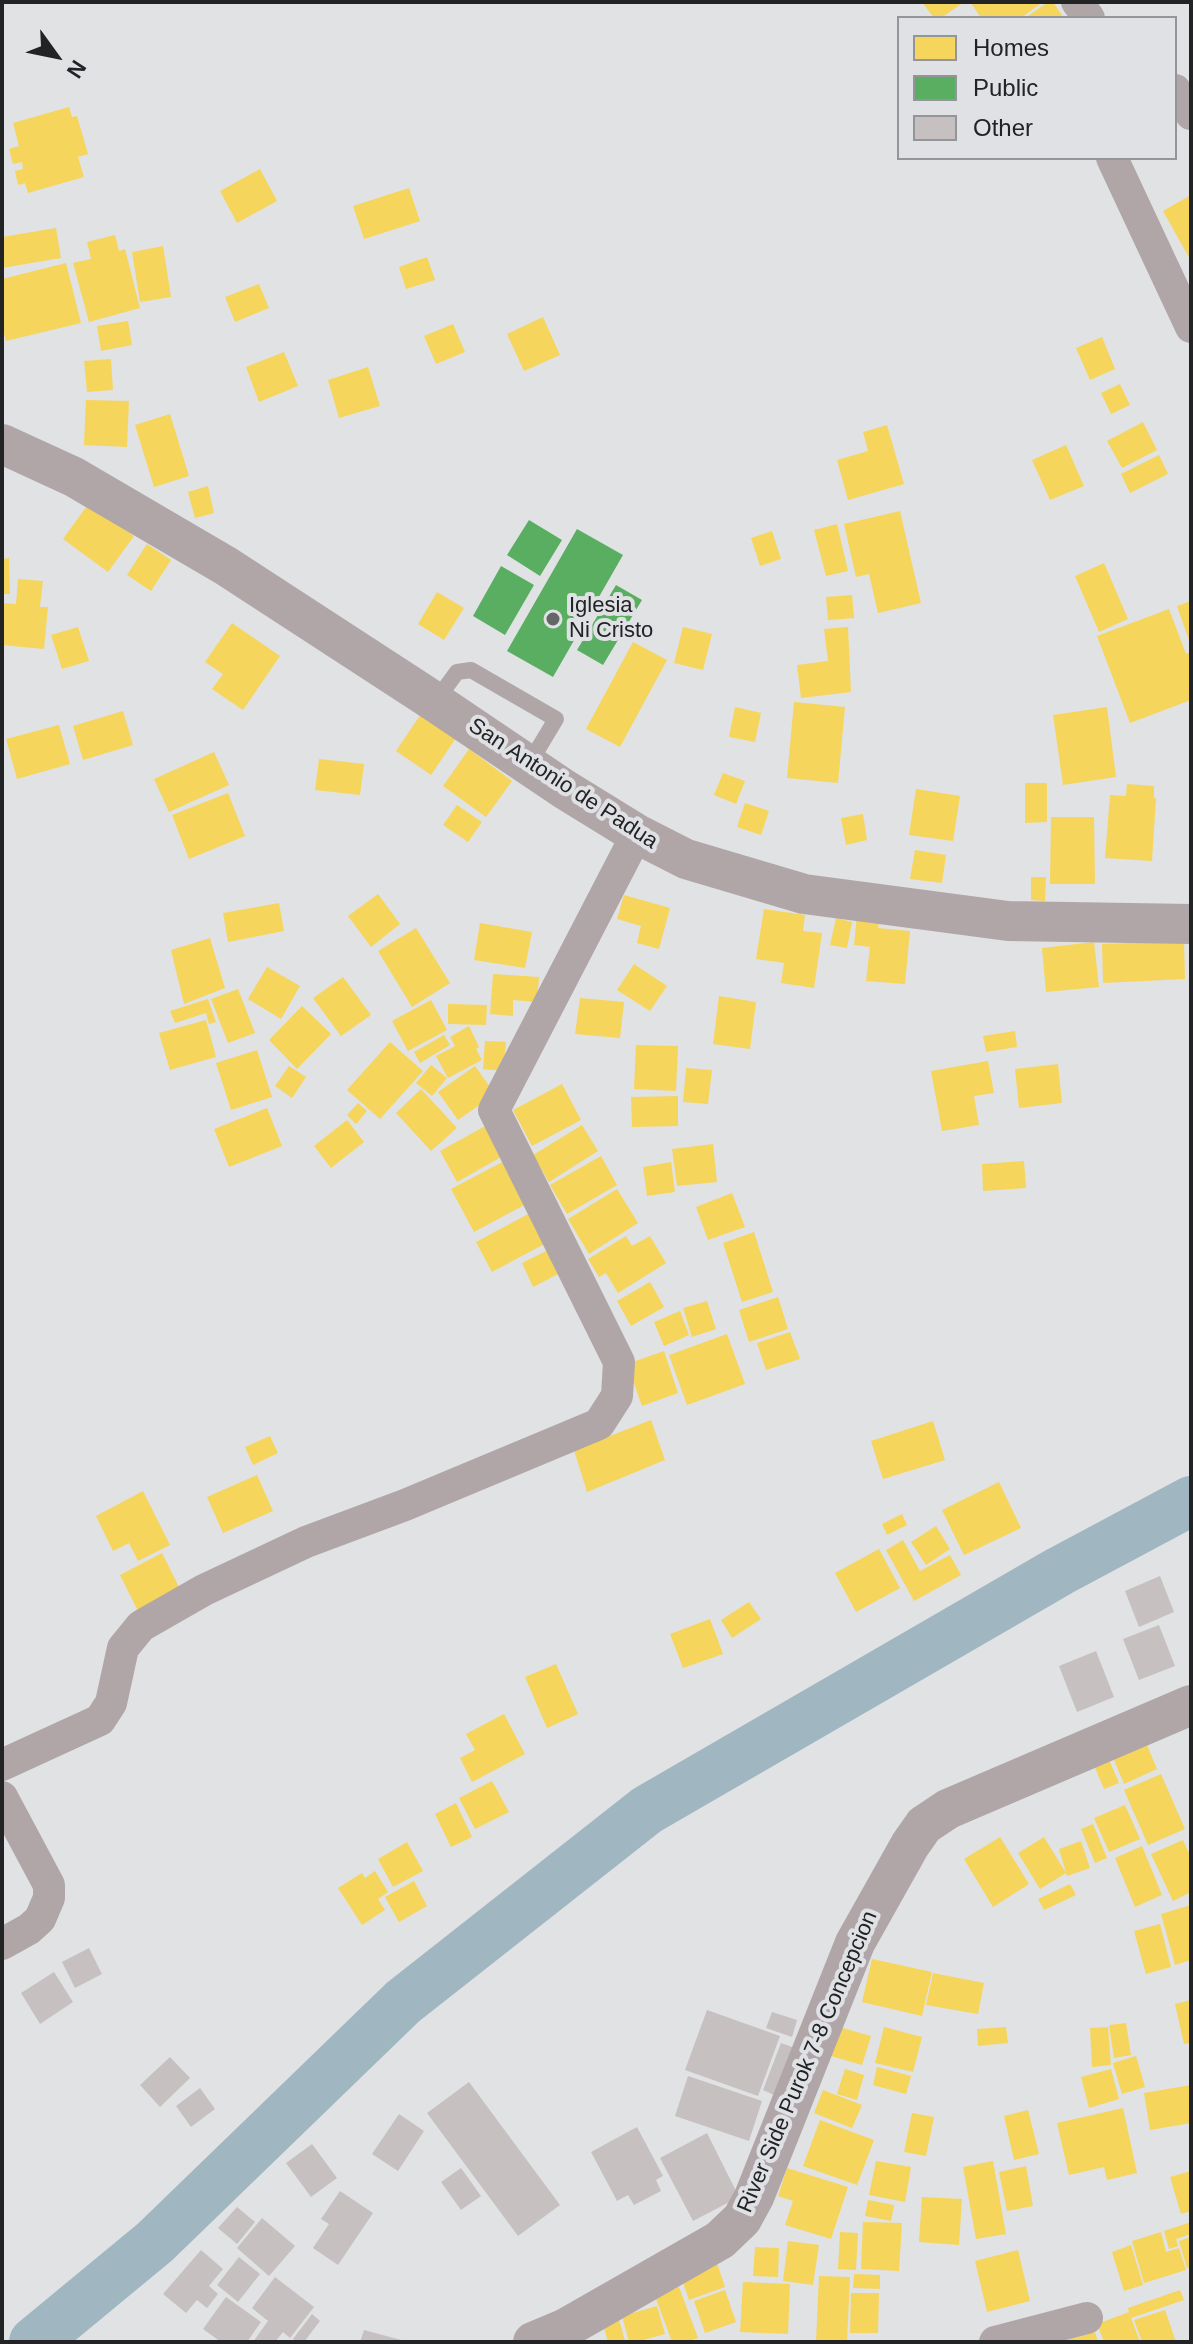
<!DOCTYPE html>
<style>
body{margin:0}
#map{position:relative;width:1193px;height:2344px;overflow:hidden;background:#e0e2e4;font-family:Arial,sans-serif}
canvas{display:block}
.frame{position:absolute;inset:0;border:4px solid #222324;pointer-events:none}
.legend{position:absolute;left:897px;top:16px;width:280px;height:144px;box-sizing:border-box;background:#dfe1e5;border:2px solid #939598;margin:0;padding:10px 14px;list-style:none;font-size:24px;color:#222324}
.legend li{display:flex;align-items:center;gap:16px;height:40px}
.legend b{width:40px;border:2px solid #939598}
.north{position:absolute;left:16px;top:16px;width:80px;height:80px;-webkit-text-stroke:6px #dfe1e5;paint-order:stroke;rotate:123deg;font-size:22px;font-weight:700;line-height:32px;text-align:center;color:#222324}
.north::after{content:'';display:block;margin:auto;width:28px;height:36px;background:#222324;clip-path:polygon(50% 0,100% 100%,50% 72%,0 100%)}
</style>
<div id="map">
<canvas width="1193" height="2344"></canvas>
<div class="frame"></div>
<ul class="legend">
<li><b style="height:22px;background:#f6d55c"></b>Homes</li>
<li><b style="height:22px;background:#5aae61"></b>Public</li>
<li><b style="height:22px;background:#c6c0c0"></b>Other</li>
</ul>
<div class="north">N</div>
</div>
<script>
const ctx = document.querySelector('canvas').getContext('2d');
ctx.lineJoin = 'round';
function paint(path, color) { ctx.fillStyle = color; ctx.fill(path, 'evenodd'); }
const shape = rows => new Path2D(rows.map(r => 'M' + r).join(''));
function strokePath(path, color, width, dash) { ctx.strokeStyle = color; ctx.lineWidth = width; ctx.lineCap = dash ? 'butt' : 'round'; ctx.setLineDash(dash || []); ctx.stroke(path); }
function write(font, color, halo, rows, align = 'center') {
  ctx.font = font + ' Arial,sans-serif'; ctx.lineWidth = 8; ctx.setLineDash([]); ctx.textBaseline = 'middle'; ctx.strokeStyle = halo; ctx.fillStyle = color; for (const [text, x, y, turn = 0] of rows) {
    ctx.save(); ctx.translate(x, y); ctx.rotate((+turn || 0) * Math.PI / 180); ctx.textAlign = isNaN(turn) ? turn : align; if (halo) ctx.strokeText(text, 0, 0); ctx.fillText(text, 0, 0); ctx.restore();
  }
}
paint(shape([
 [922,2,964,2,941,18,934,18],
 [973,2,1039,2,1040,4,1021,18,981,18,971,3],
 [1048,2,1053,2,1064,18,1025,18],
 [69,107,72,117,77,116,88,154,78,157,84,177,28,193,25,183,18,185,15,171,23,169,22,162,13,164,9,149,19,146,13,123],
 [260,169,277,201,237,223,220,191],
 [409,188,420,221,364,239,353,206],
 [1191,195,1191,261,1163,211],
 [56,228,61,258,2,268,2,237],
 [115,235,119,251,125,249,140,308,89,322,73,263,91,259,87,242],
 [163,246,171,297,140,302,132,252],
 [427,257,435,280,406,289,399,267],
 [66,263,81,323,6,341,2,325,2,279],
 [259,284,269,308,235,322,225,297],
 [543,317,560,355,524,371,507,334],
 [128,321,132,345,101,351,97,326],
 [453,324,465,352,436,364,424,336],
 [1102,337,1115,369,1090,380,1076,348],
 [284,352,298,386,259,402,246,367],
 [111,359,113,390,87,392,84,361],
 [368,367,380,406,339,418,328,380],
 [1120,384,1130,405,1111,414,1101,393],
 [86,400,129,401,127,447,84,445],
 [170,414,189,476,154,487,135,425],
 [1143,422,1157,450,1122,468,1107,441],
 [887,425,904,484,848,500,837,460,868,451,863,432],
 [1066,445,1084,486,1050,500,1032,460],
 [1159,455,1168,474,1130,493,1121,474],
 [208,486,214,513,195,518,188,492],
 [89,503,134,536,108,572,63,539],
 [900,511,921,603,878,613,869,574,856,577,844,524],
 [837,524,848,571,826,576,814,530],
 [772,531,781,559,760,566,751,538],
 [147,544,171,560,151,591,127,575],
 [9,558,10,594,2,594,2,559],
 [1104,563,1128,619,1099,632,1075,576],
 [18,579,43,581,40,607,48,607,44,649,2,645,2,603,16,604],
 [437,592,464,608,444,640,418,624],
 [852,595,854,618,828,620,826,597],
 [1191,601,1191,646,1177,606],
 [1169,609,1186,654,1189,653,1191,659,1191,700,1130,723,1097,636],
 [232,623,280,656,243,710,212,689,223,674,205,662],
 [78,627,89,661,62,669,51,635],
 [683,627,712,634,703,670,674,663],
 [848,627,851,692,801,698,797,665,828,661,824,629],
 [633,642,667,660,620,747,586,729],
 [794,702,845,707,838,783,787,778],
 [735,707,761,713,755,742,729,737],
 [1107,707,1116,777,1063,785,1053,715],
 [123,711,133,745,83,760,73,726],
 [421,714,456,738,431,775,396,751],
 [59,725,70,764,17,779,6,739],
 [469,749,512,781,486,817,443,786],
 [214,752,229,785,169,812,154,779],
 [319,759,364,764,360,795,315,790],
 [723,773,745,781,736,804,714,795],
 [1025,783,1047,783,1047,822,1025,823],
 [1127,784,1154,786,1154,798,1156,798,1152,861,1105,858,1110,795,1126,796],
 [916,789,960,796,953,841,909,835],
 [228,793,245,836,189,859,172,815],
 [745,803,769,811,761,835,737,827],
 [457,805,482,822,468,842,443,825],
 [863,814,867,840,846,845,841,818],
 [1051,817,1094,817,1095,884,1050,884],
 [915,850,946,855,942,883,910,879],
 [1031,877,1046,877,1045,901,1031,900],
 [378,894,400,924,371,947,348,916],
 [624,895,670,908,659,949,637,943,641,926,617,919],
 [279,903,284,931,228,942,223,913],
 [764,909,805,915,803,931,822,933,814,988,781,983,784,963,756,959],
 [857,914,880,916,878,928,910,931,905,984,866,981,870,947,854,945],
 [836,918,852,922,847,948,830,945],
 [480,923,532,932,525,968,474,960],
 [416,928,450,983,412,1007,378,951],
 [210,938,225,988,184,1004,171,950],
 [1184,941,1185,979,1103,983,1102,944],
 [1094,942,1099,987,1046,992,1042,948],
 [634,964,667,986,650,1011,617,990],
 [267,967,300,986,281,1019,248,999],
 [493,974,539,977,537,1002,513,1000,513,1016,490,1014],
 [343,977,371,1015,341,1036,313,998],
 [238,989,255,1033,228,1043,211,999],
 [719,996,756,1002,750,1049,713,1044],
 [580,998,624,1002,620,1038,575,1034],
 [208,999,216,1022,209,1024,206,1013,175,1023,170,1011],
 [431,1000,447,1030,408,1051,392,1021],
 [448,1004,487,1005,486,1025,448,1024],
 [302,1006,331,1034,297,1069,269,1040],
 [206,1020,216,1057,170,1070,159,1033],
 [469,1026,479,1047,476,1049,482,1060,448,1078,436,1056,455,1046,450,1037],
 [1015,1031,1017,1047,986,1052,983,1036],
 [444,1035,450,1045,420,1063,414,1052],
 [485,1041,506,1042,503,1071,483,1069],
 [390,1042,423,1071,380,1119,347,1090],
 [636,1045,678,1046,676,1091,634,1089],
 [257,1050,272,1097,231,1110,216,1063],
 [988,1061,994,1093,974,1096,979,1125,942,1131,931,1071],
 [1058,1064,1062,1103,1019,1108,1015,1069],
 [431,1065,447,1078,432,1096,416,1083],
 [289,1066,306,1077,292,1098,275,1086],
 [475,1066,495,1094,458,1120,438,1092],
 [686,1068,712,1070,708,1104,683,1102],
 [562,1084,581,1120,532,1146,513,1110],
 [421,1089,457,1128,431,1151,396,1113],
 [678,1096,678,1126,632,1127,631,1097],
 [358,1103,367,1111,356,1124,347,1115],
 [267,1108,282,1146,229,1167,214,1129],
 [347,1120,364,1142,331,1168,314,1146],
 [487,1125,503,1156,457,1182,440,1151],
 [582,1125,598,1151,549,1182,533,1155],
 [713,1144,717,1182,677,1186,672,1149],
 [601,1156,617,1185,567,1214,550,1185],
 [506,1160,528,1203,474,1232,451,1189],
 [1024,1161,1026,1188,983,1191,982,1164],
 [671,1162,675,1192,647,1196,643,1167],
 [617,1189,638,1223,589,1254,568,1219],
 [732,1193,745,1227,708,1240,696,1207],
 [532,1212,548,1242,492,1272,476,1242],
 [754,1232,773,1292,742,1302,723,1243],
 [626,1236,632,1246,650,1236,666,1263,618,1293,606,1273,599,1277,588,1259],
 [550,1249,562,1272,533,1287,522,1263],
 [650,1282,664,1307,631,1326,617,1301],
 [778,1297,788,1329,749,1342,739,1310],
 [707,1301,716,1329,692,1337,683,1308],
 [680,1311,689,1335,664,1346,654,1322],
 [790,1332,800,1359,766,1370,757,1343],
 [727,1334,745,1384,687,1405,669,1355],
 [664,1351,678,1393,642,1406,627,1364],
 [651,1420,665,1460,587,1492,574,1450],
 [933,1421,945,1460,883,1479,871,1441],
 [270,1436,278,1453,253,1465,245,1447],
 [257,1475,273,1511,223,1533,207,1497],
 [999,1482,1021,1528,964,1555,942,1510],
 [143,1491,170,1545,138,1561,129,1543,113,1551,96,1516],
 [902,1514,907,1525,887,1535,882,1524],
 [936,1526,950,1549,926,1565,911,1542],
 [903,1540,920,1571,950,1555,961,1575,914,1601,886,1550],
 [879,1549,900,1588,856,1612,835,1573],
 [162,1553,182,1593,140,1615,120,1575],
 [749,1602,761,1619,732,1638,721,1620],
 [710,1619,723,1654,683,1668,670,1634],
 [556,1664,578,1714,547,1728,525,1677],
 [504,1714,525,1754,472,1782,460,1758,475,1750,466,1734],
 [1142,1733,1157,1769,1124,1784,1109,1748],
 [1105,1750,1119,1783,1104,1789,1090,1756],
 [1161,1774,1185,1829,1148,1845,1124,1790],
 [492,1781,509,1812,475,1829,459,1798],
 [456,1803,472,1837,451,1847,435,1814],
 [1125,1805,1140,1839,1109,1852,1094,1818],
 [1093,1824,1107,1858,1095,1863,1081,1829],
 [1000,1837,1029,1884,993,1907,964,1859],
 [1044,1837,1066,1873,1040,1889,1018,1853],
 [1183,1840,1191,1858,1191,1892,1173,1901,1151,1854],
 [1081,1841,1090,1868,1067,1876,1059,1849],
 [407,1842,423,1871,393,1887,378,1859],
 [1142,1846,1162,1895,1135,1907,1115,1858],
 [375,1871,388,1892,378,1899,385,1910,362,1925,338,1888,362,1873,365,1878],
 [414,1881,427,1906,399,1922,385,1897],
 [1070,1884,1076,1895,1044,1910,1038,1899],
 [1191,1905,1191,1960,1175,1965,1161,1914],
 [1160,1924,1171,1967,1146,1974,1134,1931],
 [872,1959,932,1972,922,2016,862,2002],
 [933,1973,984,1983,978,2014,926,2005],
 [1191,2000,1191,2043,1184,2044,1175,2004],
 [1126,2023,1131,2055,1114,2058,1109,2025],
 [839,2027,871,2036,862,2065,831,2056],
 [884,2027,922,2037,913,2072,875,2063],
 [1006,2027,1008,2043,978,2046,977,2029],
 [1108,2027,1111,2065,1092,2067,1090,2028],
 [1136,2056,1145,2087,1122,2094,1113,2063],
 [877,2067,911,2076,906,2094,873,2085],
 [845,2069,864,2075,857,2100,837,2094],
 [1111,2069,1119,2099,1089,2108,1081,2077],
 [1191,2085,1191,2123,1150,2130,1144,2093],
 [823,2090,862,2105,852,2128,814,2113],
 [1123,2108,1137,2173,1107,2180,1104,2167,1069,2175,1057,2123],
 [1028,2110,1039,2154,1014,2160,1004,2116],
 [912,2113,934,2117,926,2156,904,2152],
 [820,2120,874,2140,857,2185,803,2166],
 [876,2161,911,2167,905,2202,869,2195],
 [993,2161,1006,2234,976,2239,963,2167],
 [1026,2166,1033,2206,1007,2211,999,2172],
 [787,2168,848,2187,831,2239,785,2225,793,2201,778,2196],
 [1191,2171,1191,2211,1181,2214,1170,2177],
 [922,2197,962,2199,959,2245,919,2242],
 [868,2200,894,2205,891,2221,865,2216],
 [863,2222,902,2223,899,2271,861,2269],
 [1191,2222,1191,2234,1176,2239,1178,2246,1169,2249,1164,2231],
 [840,2232,858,2233,856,2270,838,2269],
 [1161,2232,1166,2252,1179,2248,1186,2270,1144,2283,1132,2241],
 [1191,2237,1191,2267,1187,2268,1179,2241],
 [788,2241,819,2245,813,2285,783,2281],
 [1131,2245,1143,2285,1124,2291,1112,2252],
 [755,2247,779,2248,778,2277,753,2276],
 [1018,2250,1030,2301,987,2312,975,2261],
 [717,2263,725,2287,689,2300,681,2277],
 [854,2274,880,2275,880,2289,853,2288],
 [819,2276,850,2277,847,2342,816,2342],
 [743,2282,790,2284,788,2334,740,2332],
 [679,2287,698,2338,686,2342,672,2342,655,2296],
 [725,2290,736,2322,705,2333,694,2301],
 [1180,2290,1184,2300,1131,2318,1140,2342,1104,2342,1097,2324,1129,2312,1128,2308],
 [851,2293,879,2293,878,2333,850,2333],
 [657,2306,665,2334,636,2342,629,2342,622,2316],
 [1165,2310,1176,2342,1142,2342,1134,2320],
 [618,2316,625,2341,608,2342,602,2321],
 [1095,2332,1098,2342,1063,2342,1063,2341]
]), '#f6d55c');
paint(shape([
 [529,520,562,540,540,576,507,555],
 [577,529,623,555,553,677,507,651],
 [501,566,534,585,505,635,473,616],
 [616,585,642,600,603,665,577,650]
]), '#5aae61');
strokePath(shape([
 [34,2342,155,2242,403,2002,647,1810,1060,1571,1191,1501]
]), '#a0b7c2', 50);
paint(shape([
 [1160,1576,1174,1612,1139,1627,1125,1591],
 [1159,1625,1175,1666,1139,1680,1123,1639],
 [1096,1651,1114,1697,1077,1712,1059,1666],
 [89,1948,102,1974,75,1988,62,1962],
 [54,1972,73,2002,40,2024,21,1993],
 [707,2010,780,2036,758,2096,685,2070],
 [772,2012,797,2020,792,2037,766,2028],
 [781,2043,795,2048,776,2096,763,2090],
 [170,2057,190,2078,160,2107,140,2085],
 [688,2076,762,2101,749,2141,675,2116],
 [469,2082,560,2205,518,2236,427,2113],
 [200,2088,215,2109,191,2127,176,2106],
 [399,2114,424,2131,398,2171,372,2154],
 [637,2127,663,2176,656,2180,661,2191,634,2205,628,2195,617,2201,591,2152],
 [707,2133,739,2197,693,2221,660,2158],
 [312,2144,337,2178,311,2197,286,2163],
 [461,2168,481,2196,461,2210,441,2182],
 [340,2191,373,2213,338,2265,313,2248,329,2224,321,2219],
 [237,2207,255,2222,237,2244,218,2228],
 [262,2218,295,2246,269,2276,237,2248],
 [201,2250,223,2269,209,2286,218,2294,207,2308,197,2300,186,2313,163,2294],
 [239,2257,260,2274,238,2302,217,2285],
 [275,2277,314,2307,290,2338,283,2332,275,2342,253,2342,268,2321,252,2308],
 [226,2297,261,2322,247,2342,221,2342,203,2329],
 [312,2314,320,2321,304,2342,297,2342,293,2339],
 [364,2330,405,2341,405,2342,360,2342]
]), '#c6c0c0');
strokePath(shape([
 [435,702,457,672,471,670,556,719,529,764]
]), '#b0a6a8', 16);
strokePath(shape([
 [1077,2,1089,18],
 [1175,90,1191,114],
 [1112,158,1191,327],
 [2,1765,100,1720,111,1703,123,1648,141,1626,204,1590,306,1542,405,1505,599,1424,617,1396,619,1362,494,1110,637,834],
 [2,1797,49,1885,49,1898,40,1919,29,1929,2,1944],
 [995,2342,1087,2318]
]), '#b0a6a8', 32);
strokePath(shape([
 [2,444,74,477,226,566,435,702,564,789,637,834,686,859,804,894,1008,921,1191,924],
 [533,2342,564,2329,720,2240,742,2219,754,2197,855,1943,910,1845,924,1825,948,1809,1191,1705]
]), '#b0a6a8', 40);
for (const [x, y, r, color] of [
 [553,619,8,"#646667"]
]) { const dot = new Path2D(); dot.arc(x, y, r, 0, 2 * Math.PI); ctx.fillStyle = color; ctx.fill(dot); strokePath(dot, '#dfe1e5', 3); }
write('22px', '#222324', '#dfe1e5', [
 ["Iglesia",569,606],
 ["Ni Cristo",569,631]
], 'left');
write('22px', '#222324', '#dfe1e5', [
 ["San Antonio de Padua",563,784,33],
 ["River Side Purok 7-8 Concepcion",808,2062,-67]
]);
</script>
